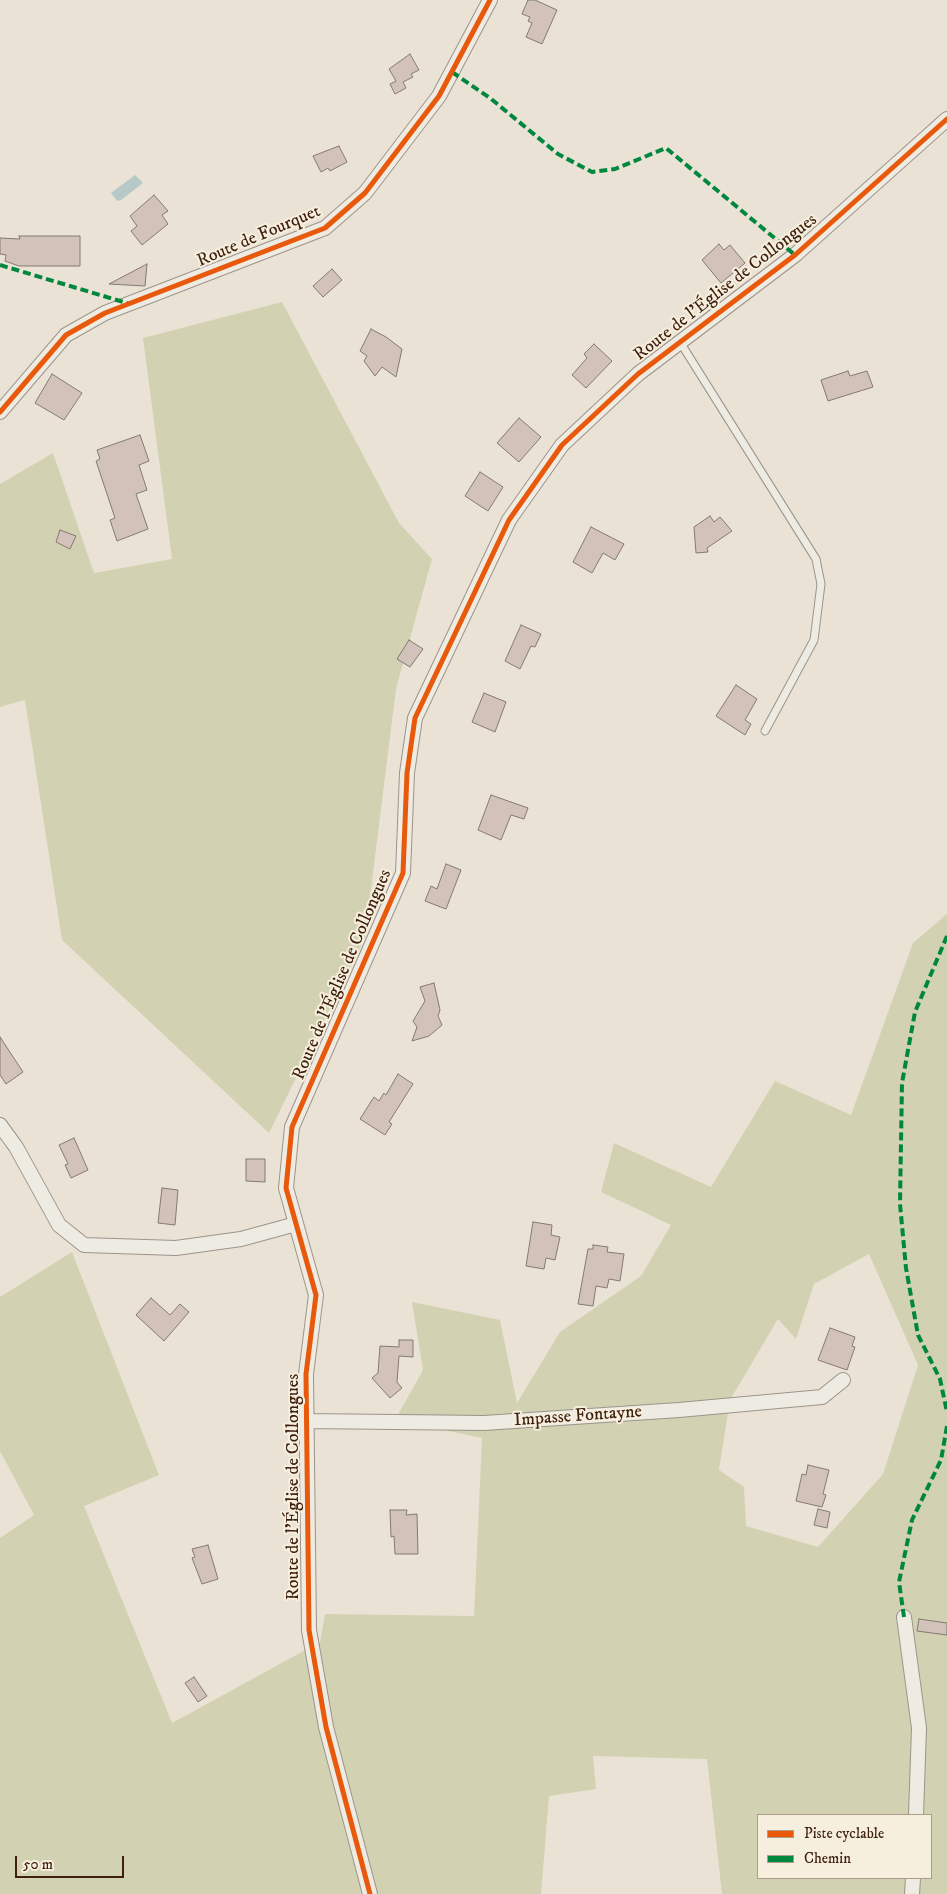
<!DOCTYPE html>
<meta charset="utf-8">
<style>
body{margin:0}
#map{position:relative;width:947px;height:1894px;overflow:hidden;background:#eae3d5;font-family:"IM FELL DW Pica",serif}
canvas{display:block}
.legend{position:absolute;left:757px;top:1814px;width:175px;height:65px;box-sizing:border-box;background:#f7efde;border:1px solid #ad9c8b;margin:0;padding:6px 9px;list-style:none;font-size:15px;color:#3f200f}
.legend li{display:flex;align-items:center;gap:10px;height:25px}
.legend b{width:25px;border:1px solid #ad9c8b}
.scale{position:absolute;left:15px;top:1856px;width:109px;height:22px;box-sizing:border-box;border:2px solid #3f200f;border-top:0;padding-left:6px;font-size:15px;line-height:18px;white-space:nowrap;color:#3f200f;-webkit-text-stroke:4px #f7efde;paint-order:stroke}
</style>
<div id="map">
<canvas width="947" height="1894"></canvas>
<ul class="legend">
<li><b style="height:6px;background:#e8590c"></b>Piste cyclable</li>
<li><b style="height:6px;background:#00873e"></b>Chemin</li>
</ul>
<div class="scale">50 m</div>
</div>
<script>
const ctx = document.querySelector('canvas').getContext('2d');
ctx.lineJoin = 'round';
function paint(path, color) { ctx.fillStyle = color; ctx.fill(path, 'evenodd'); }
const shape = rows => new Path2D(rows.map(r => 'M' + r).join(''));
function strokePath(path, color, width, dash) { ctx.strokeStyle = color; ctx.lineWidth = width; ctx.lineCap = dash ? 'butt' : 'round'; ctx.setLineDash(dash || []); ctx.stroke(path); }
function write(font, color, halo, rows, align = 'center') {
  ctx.font = font + ' "IM FELL DW Pica",serif'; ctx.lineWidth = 4; ctx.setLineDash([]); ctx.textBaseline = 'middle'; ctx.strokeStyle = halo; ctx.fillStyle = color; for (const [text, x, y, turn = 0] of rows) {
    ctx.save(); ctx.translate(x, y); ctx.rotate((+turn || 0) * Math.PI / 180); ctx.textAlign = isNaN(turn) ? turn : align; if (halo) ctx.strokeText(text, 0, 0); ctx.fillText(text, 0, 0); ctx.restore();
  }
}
paint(shape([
 [282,302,399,523,432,559,396,689,365,937,269,1133,62,940,25,700,0,707,0,484,53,453,94,573,172,559,143,338],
 [947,914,947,1894,722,1894,707,1759,593,1756,596,1789,549,1796,541,1894,0,1894,0,1538,34,1515,0,1451,0,1297,72,1252,159,1475,84,1506,172,1723,320,1642,325,1614,474,1616,482,1438,395,1420,423,1370,412,1302,500,1320,517,1403,560,1332,641,1276,671,1225,601,1192,614,1143,711,1187,775,1081,851,1115,913,943],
 [869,1254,918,1365,883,1474,818,1547,746,1526,744,1487,719,1470,730,1400,778,1319,796,1339,814,1284],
 [758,1815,931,1815,931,1878,758,1878]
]), '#d2d2b2');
paint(shape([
 [135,175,143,183,121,200,117,201,111,193]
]), '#b7c8c8');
const building = shape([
 [528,0,535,0,557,10,542,44,526,37,532,23,528,21,530,17,522,14,528,0],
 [410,54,419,70,411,74,413,77,403,82,406,88,395,94,390,84,396,81,389,69,410,54],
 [339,146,347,162,330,171,328,168,321,172,313,156,339,146],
 [154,195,168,211,162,215,168,224,142,245,131,231,137,226,130,216,154,195],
 [19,236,80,236,80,266,19,266,5,261,6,255,0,254,0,238,20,239,19,236],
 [719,244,724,250,730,245,745,263,721,283,702,260,719,244],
 [147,264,145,286,109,284,147,264],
 [332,269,342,280,323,297,313,286,332,269],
 [371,329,386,337,402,349,396,377,382,367,375,376,364,361,367,356,360,351,371,329],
 [594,344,612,361,586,388,572,375,587,358,584,354,594,344],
 [848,371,850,376,867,371,873,387,828,401,821,380,848,371],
 [52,374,82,393,64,420,35,403,52,374],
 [519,418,541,437,519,462,497,443,519,418],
 [140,435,149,461,139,465,147,490,136,494,148,529,117,541,110,520,115,518,96,461,100,459,97,450,140,435],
 [480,472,503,487,488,511,465,496,480,472],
 [710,516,714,522,720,517,732,531,707,548,708,552,696,553,694,527,710,516],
 [591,527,624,544,615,560,603,553,592,573,573,562,591,527],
 [60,530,76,536,70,549,56,542,60,530],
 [521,625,541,634,535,647,531,646,520,669,505,661,521,625],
 [409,640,423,649,410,667,397,659,409,640],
 [736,685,757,699,745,720,751,724,745,735,716,716,736,685],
 [484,693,506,702,495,732,472,722,484,693],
 [491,795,528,808,524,819,511,815,501,840,478,830,491,795],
 [446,864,461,870,446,909,425,901,431,886,437,889,446,864],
 [434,983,440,1010,438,1016,442,1025,429,1036,412,1041,417,1027,413,1021,425,1001,420,987,434,983],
 [0,1037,23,1072,6,1084,0,1075,0,1037],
 [398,1074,413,1084,389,1122,392,1124,385,1135,360,1119,374,1097,379,1101,384,1093,386,1095,398,1074],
 [74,1138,88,1170,71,1178,65,1165,68,1164,59,1145,74,1138],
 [246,1159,265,1159,265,1182,246,1181,246,1159],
 [162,1188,178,1190,175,1225,158,1223,162,1188],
 [533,1222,552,1225,551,1235,560,1237,555,1260,546,1258,544,1269,526,1266,533,1222],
 [593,1245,608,1247,607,1252,624,1254,620,1281,609,1279,607,1288,596,1286,593,1306,578,1304,588,1249,593,1249,593,1245],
 [151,1298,170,1315,180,1304,189,1312,164,1341,136,1315,151,1298],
 [830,1328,855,1337,852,1346,855,1347,847,1370,818,1360,830,1328],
 [399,1340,413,1340,413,1357,399,1356,397,1382,402,1388,390,1398,372,1378,378,1373,380,1346,399,1347,399,1340],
 [808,1465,829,1470,823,1494,826,1495,822,1507,796,1501,802,1474,806,1475,808,1465],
 [818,1509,830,1512,827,1528,814,1525,818,1509],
 [390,1510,407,1510,406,1515,417,1514,418,1554,395,1554,394,1536,391,1537,390,1510],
 [208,1545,218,1579,202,1584,192,1558,195,1557,192,1549,208,1545],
 [919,1619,947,1623,947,1635,917,1631,919,1619],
 [194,1677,207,1696,198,1702,185,1683,194,1677]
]);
paint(building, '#d2c2ba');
strokePath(building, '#837a71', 1);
const service = shape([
 [680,342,816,559,821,584,814,640,765,731]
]);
const minor = shape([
 [0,412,66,335,105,313,325,228,365,193,439,96,490,0],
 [0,1125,16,1147,59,1225,84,1245,176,1248,241,1239,296,1224],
 [306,1421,484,1423,679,1410,822,1397,843,1380],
 [904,1617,919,1728,916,1815],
 [370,1894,326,1727,309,1630,306,1374,316,1295,286,1188,292,1127,403,873,407,773,415,718,509,520,562,445,638,374,795,255,947,119],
 [912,1894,913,1878]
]);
strokePath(service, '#9c948a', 9);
strokePath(minor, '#9c948a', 16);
strokePath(service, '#eeebe3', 7);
strokePath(minor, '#eeebe3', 14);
strokePath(shape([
 [452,72,490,98,558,154,592,172,615,169,666,148,795,255],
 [0,265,130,304],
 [947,936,915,1012,902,1083,900,1204,906,1268,918,1335,940,1379,947,1412],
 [904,1617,899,1582,912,1520,941,1460,947,1426]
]), '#00873e', 4, [8, 4]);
strokePath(shape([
 [0,412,66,335,105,313,325,228,365,193,439,96,490,0],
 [370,1894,326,1727,309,1630,306,1374,316,1295,286,1188,292,1127,403,873,407,773,415,718,509,520,562,445,638,374,795,255,947,119]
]), '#e8590c', 5);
write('18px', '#3f200f', '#f7efde', [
 ["Route de Fourquet",259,237,-23],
 ["Route de l’Église de Collongues",726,288,-38],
 ["Route de l’Église de Collongues",343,975,-67],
 ["Impasse Fontayne",578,1417,-4],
 ["Route de l’Église de Collongues",294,1487,-90]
]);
</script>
